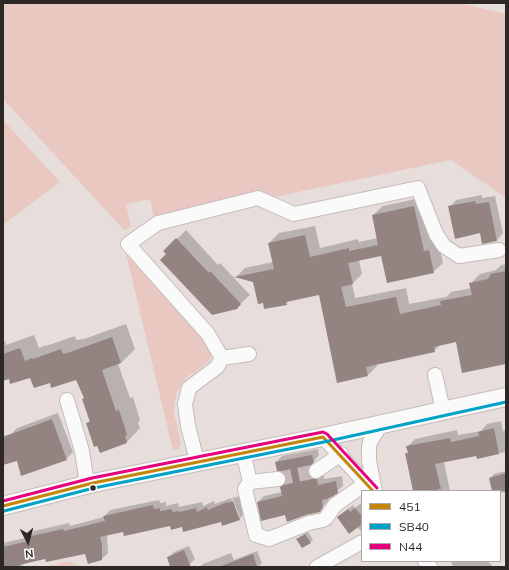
<!DOCTYPE html>
<style>
body{margin:0}
#map{position:relative;width:509px;height:570px;overflow:hidden;background:#e7dedc;font-family:Mulish,sans-serif}
canvas{display:block}
.frame{position:absolute;inset:0;border:4px solid #2d2726;pointer-events:none}
.legend{position:absolute;left:361px;top:490px;width:140px;height:72px;box-sizing:border-box;background:#fff;border:1px solid #aba9a8;margin:0;padding:5px 7px;list-style:none;font-size:12px;color:#2d2726}
.legend li{display:flex;align-items:center;gap:8px;height:20px}
.legend b{width:20px;border:1px solid #aba9a8}
.north{position:absolute;left:8px;top:522px;width:40px;height:40px;-webkit-text-stroke:3px #fff;paint-order:stroke;rotate:174deg;font-size:11px;font-weight:700;line-height:16px;text-align:center;color:#2d2726}
.north::after{content:'';display:block;margin:auto;width:14px;height:18px;background:#2d2726;clip-path:polygon(50% 0,100% 100%,50% 72%,0 100%)}
</style>
<div id="map">
<canvas width="509" height="570"></canvas>
<div class="frame"></div>
<ul class="legend">
<li><b style="height:5px;background:#c4860a"></b>451</li>
<li><b style="height:5px;background:#02a2c6"></b>SB40</li>
<li><b style="height:5px;background:#e5007d"></b>N44</li>
</ul>
<div class="north">N</div>
</div>
<script>
const ctx = document.querySelector('canvas').getContext('2d');
ctx.lineJoin = 'round';
function paint(path, color) { ctx.fillStyle = color; ctx.fill(path, 'evenodd'); }
const shape = rows => new Path2D(rows.map(r => 'M' + r).join(''));
function strokePath(path, color, width, dash) { ctx.strokeStyle = color; ctx.lineWidth = width; ctx.lineCap = dash ? 'butt' : 'round'; ctx.setLineDash(dash || []); ctx.stroke(path); }
paint(shape([
 [3,3,459,3,506,14,506,198,451,160,155,222,150,199,126,204,131,227,124,230,3,99],
 [3,120,60,182,3,225],
 [126,254,204,339,204,343,209,346,212,354,209,362,186,378,176,394,174,413,181,444,179,449,173,450],
 [70,561,79,567,43,567]
]), '#e9c8c2');
paint(shape([
 [482,195,482,198,495,196,503,233,497,240,481,232,450,207,456,200],
 [424,197,438,241,443,263,433,272,382,255,359,260,362,274,352,284,355,298,406,288,409,304,446,297,451,292,472,288,471,283,480,274,496,270,501,265,506,264,506,363,456,341,441,344,434,351,377,364,377,366,368,375,319,294,290,300,286,304,263,302,254,282,236,277,245,268,273,262,269,243,279,233,315,226,320,248,358,239,359,242,378,238,373,215,383,206],
 [186,230,218,265,220,263,250,295,236,308,168,254,174,242],
 [126,324,135,349,121,363,118,364,130,398,133,397,140,420,138,423,140,428,127,442,87,423,90,420,85,398,77,378,50,382,31,376,9,378,3,380,3,342,5,341,6,345,34,335,39,348,46,345,46,346,75,336,76,340,84,339],
 [58,413,73,452,66,459,17,460,3,464,3,436,11,434,17,428],
 [501,421,503,431,506,430,506,452,477,457,477,455,444,462,450,491,414,491,406,454,409,451,408,446,415,439,457,430,458,435,481,431,487,424],
 [318,449,319,455,314,461,313,465,323,474,324,479,342,476,343,486,328,498,329,500,319,511,258,502,264,496,282,492,287,477,276,462,282,456],
 [506,471,506,492,500,493,500,491,491,491,493,490,490,478,494,474],
 [239,496,245,513,239,519,183,525,171,525,124,531,107,535,108,553,102,559,86,553,46,558,25,562,21,567,3,567,3,543,29,537,34,531,69,523,70,526,104,517,110,510,159,500,160,503,166,502,166,506,178,503,179,507,202,502,203,506,214,501,215,504,231,498,238,517,240,517,232,497,234,498],
 [360,504,362,506,362,530,361,531,343,513,353,505,355,508],
 [308,532,313,540,302,547,300,537],
 [189,546,195,559,190,564,181,567,171,567,169,557,174,552],
 [257,551,262,563,258,567,200,567,203,564,231,553,234,560],
 [454,561,488,561,493,567,454,567,451,563]
]), '#0003');
paint(shape([
 [475,201,476,204,489,202,497,241,482,244,480,233,455,239,448,206],
 [414,206,424,251,429,250,434,273,387,283,381,256,348,263,353,284,341,287,346,307,396,297,400,314,441,305,440,301,472,295,469,283,488,279,491,274,506,271,506,364,462,373,456,342,434,347,435,352,366,367,368,376,337,383,319,295,286,302,287,305,264,309,263,303,258,304,253,282,234,277,274,269,268,243,305,235,310,257,349,248,349,251,378,245,372,215],
 [176,238,209,273,210,271,241,304,237,309,212,315,160,260,166,254,163,251],
 [112,337,121,363,102,370,116,411,119,410,126,431,127,435,125,436,127,443,100,453,97,446,94,447,86,423,90,422,82,399,84,398,76,380,51,388,50,383,34,388,30,378,10,384,9,379,3,381,3,354,20,348,25,361,32,358,33,359,61,349,63,354,70,352],
 [52,419,67,460,21,476,17,461,3,465,3,437],
 [494,428,499,454,477,459,476,456,435,464,441,489,438,489,438,491,413,491,405,453,408,453,406,446,450,438,451,442,479,436,478,432],
 [312,455,314,462,308,468,308,472,309,476,313,479,317,479,318,485,336,481,338,493,330,498,322,500,323,507,320,512,306,515,287,522,285,515,261,521,257,502,282,496,280,487,286,482,285,474,282,471,277,471,275,462],
 [506,473,506,491,492,491,489,478],
 [233,501,240,520,222,526,221,522,183,532,182,527,171,530,170,526,124,536,123,532,100,537,102,545,102,560,88,564,85,554,46,562,45,559,19,565,20,567,3,567,3,547,28,541,27,537,63,529,64,531,105,521,103,516,153,505,154,509,160,508,160,511,172,509,172,512,178,511,179,512,196,508,197,512,207,507,208,510,227,502,227,503],
 [355,508,362,516,362,524,349,534,337,517,348,509,350,512],
 [305,534,311,543,302,548,296,539],
 [184,550,191,567,170,567,167,557],
 [253,554,257,567,222,567,221,566]
]), '#938481');
strokePath(shape([
 [278,479,316,471]
]), '#c2b9b8', 14, [14, 7]);
const minor = shape([
 [222,358,208,334,128,244,158,223,258,198,294,214,418,188,436,234,444,246,459,256,499,250],
 [222,358,249,354],
 [435,375,443,410],
 [67,400,82,451,87,484],
 [323,437,373,491],
 [243,452,250,482,278,479],
 [197,461,188,426,185,404,189,388,217,367,222,358],
 [316,471,341,454],
 [250,482,245,489,256,535,269,539,309,523,323,520,326,518,335,505,366,483],
 [375,491,369,461,369,447,370,442,381,424],
 [425,561,430,567],
 [317,567,362,542]
]);
const major = shape([
 [3,506,93,483,323,437,506,397]
]);
strokePath(minor, '#c3bcbb', 16);
strokePath(major, '#c3bcbb', 20);
strokePath(minor, '#fbfafa', 14);
strokePath(major, '#fbfafa', 18);
strokePath(shape([
 [323,437,373,491],
 [3,506,93,483,323,437]
]), '#c4860a', 3);
strokePath(shape([
 [4,511,94,488,324,442,506,402]
]), '#02a2c6', 3);
strokePath(shape([
 [3,501,92,478,323,432,327,434,377,488]
]), '#e5007d', 3);
for (const [x, y, r, color] of [
 [93,488,3.5,"#2d2726"]
]) { const dot = new Path2D(); dot.arc(x, y, r, 0, 2 * Math.PI); ctx.fillStyle = color; ctx.fill(dot); strokePath(dot, '#fff', 1.5); }
</script>
